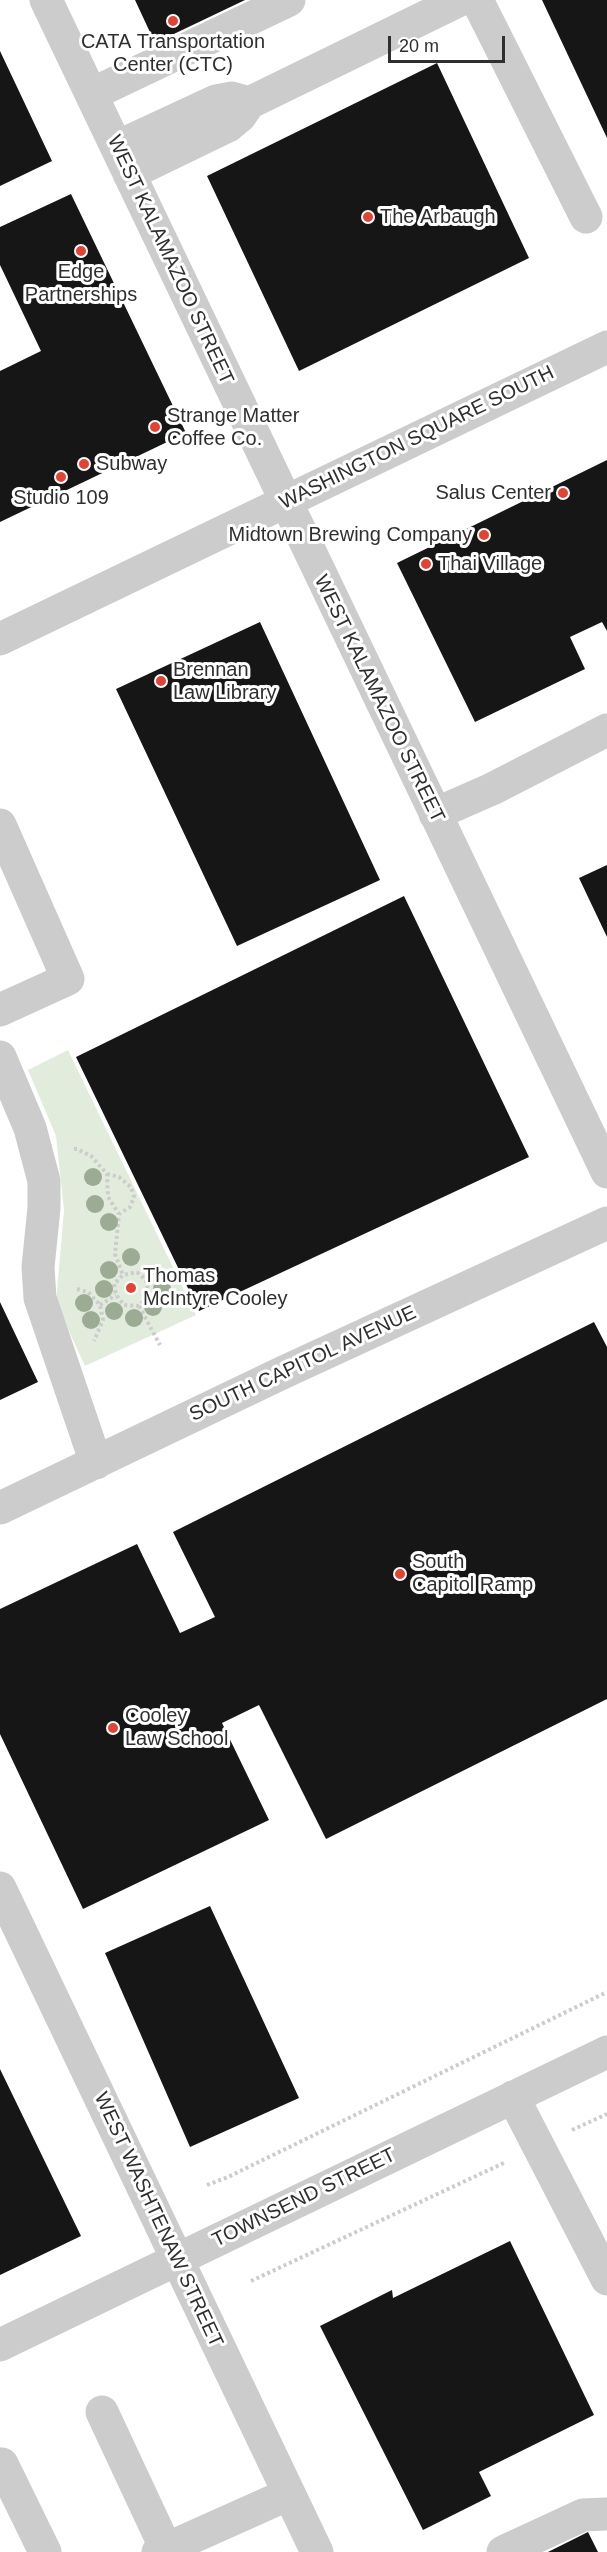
<!DOCTYPE html>
<style>
body{margin:0}
#map{position:relative;width:607px;height:2552px;overflow:hidden;background:#fff;font-family:Helvetica,sans-serif}
canvas{display:block}
.scale{position:absolute;left:388px;top:36px;width:117px;height:27px;box-sizing:border-box;border:3px solid #2f2f2f;border-top:0;padding-left:8px;font-size:18px;line-height:21px;white-space:nowrap;color:#2f2f2f;-webkit-text-stroke:4px #fff;paint-order:stroke}
</style>
<div id="map">
<canvas width="607" height="2552"></canvas>
<div class="scale">20 m</div>
</div>
<script>
const ctx = document.querySelector('canvas').getContext('2d');
ctx.lineJoin = 'round';
function paint(path, color) { ctx.fillStyle = color; ctx.fill(path, 'evenodd'); }
const shape = rows => new Path2D(rows.map(r => 'M' + r).join(''));
function strokePath(path, color, width, dash) { ctx.strokeStyle = color; ctx.lineWidth = width; ctx.lineCap = dash ? 'butt' : 'round'; ctx.setLineDash(dash || []); ctx.stroke(path); }
function write(font, color, halo, rows, align = 'center') {
  ctx.font = font + ' Helvetica,sans-serif'; ctx.lineWidth = 6; ctx.setLineDash([]); ctx.textBaseline = 'middle'; ctx.strokeStyle = halo; ctx.fillStyle = color; for (const [text, x, y, turn = 0] of rows) {
    ctx.save(); ctx.translate(x, y); ctx.rotate((+turn || 0) * Math.PI / 180); ctx.textAlign = isNaN(turn) ? turn : align; if (halo) ctx.strokeText(text, 0, 0); ctx.fillText(text, 0, 0); ctx.restore();
  }
}
paint(shape([
 [68,1050,196,1315,85,1366,56,1303,64,1210,56,1136,28,1070]
]), '#e2ecdd');
paint(shape([
 [135,0,245,0,155,43],
 [542,0,607,0,607,138],
 [0,51,52,161,0,186],
 [437,63,529,258,299,371,207,176],
 [71,194,186,433,0,522,0,371,41,351,0,265,0,227],
 [607,460,607,631,602,622,570,637,585,669,475,722,397,563],
 [260,622,380,880,237,946,116,689],
 [607,865,607,937,579,878],
 [404,896,529,1157,199,1311,76,1057],
 [0,1302,38,1382,0,1400],
 [594,1322,607,1347,607,1699,326,1839,259,1705,222,1723,269,1820,83,1909,0,1734,0,1609,137,1544,180,1633,215,1617,173,1532],
 [210,1906,299,2098,190,2147,105,1953],
 [0,2069,81,2236,0,2275],
 [510,2241,594,2415,479,2472,491,2496,423,2530,320,2326,392,2290,393,2298],
 [588,2532,598,2552,548,2552]
]), '#161616');
strokePath(shape([
 [74,1149,77,1149,91,1156,107,1174,108,1197,119,1214,115,1254,123,1275],
 [107,1174,119,1177,131,1187,134,1197,130,1207,119,1214],
 [137,1272,146,1280,149,1295,139,1306,124,1305,116,1295,114,1284,123,1275,137,1272],
 [77,1289,88,1292,100,1305,103,1320,94,1341],
 [100,1305,116,1295],
 [139,1306,160,1345],
 [572,2130,607,2114],
 [207,2185,228,2177,607,1992],
 [251,2281,506,2162]
]), '#ccc', 4, [3, 3]);
strokePath(shape([
 [46,0,607,1172],
 [477,0,586,217],
 [92,94,289,0],
 [117,147,216,101,232,98,249,103],
 [129,174,228,126,240,116,249,103,460,0],
 [0,639,607,347],
 [435,814,492,789,607,730],
 [0,825,68,979,0,1010],
 [0,1057,30,1128,44,1181,44,1208,38,1267,40,1298,96,1463],
 [0,1508,284,1372,607,1223],
 [0,1888,317,2552],
 [513,2097,607,2279],
 [0,2345,607,2052],
 [102,2412,166,2549,158,2552],
 [2,2464,45,2552],
 [167,2552,166,2549,289,2494],
 [503,2552,583,2515,607,2514]
]), '#ccc', 33);
ctx.fillStyle = '#9cac94';
for (const [x, y] of [
 [93,1177],
 [95,1204],
 [109,1222],
 [131,1257],
 [109,1270],
 [104,1289],
 [162,1289],
 [84,1303],
 [153,1307],
 [114,1311],
 [134,1318],
 [91,1320]
]) { ctx.beginPath(); ctx.arc(x, y, 9, 0, 2 * Math.PI); ctx.fill(); }
for (const [x, y, r, color] of [
 [173,21,6,"#e14335"],
 [368,217,6,"#e14335"],
 [81,251,6,"#e14335"],
 [155,427,6,"#e14335"],
 [84,464,6,"#e14335"],
 [61,477,6,"#e14335"],
 [563,493,6,"#e14335"],
 [484,535,6,"#e14335"],
 [426,564,6,"#e14335"],
 [161,681,6,"#e14335"],
 [131,1288,6,"#e14335"],
 [400,1574,6,"#e14335"],
 [113,1728,6,"#e14335"]
]) { const dot = new Path2D(); dot.arc(x, y, r, 0, 2 * Math.PI); ctx.fillStyle = color; ctx.fill(dot); strokePath(dot, '#fff', 2); }
write('20px', '#2f2f2f', '#fff', [
 ["CATA Transportation",173,42,"center"],
 ["Center (CTC)",173,65,"center"],
 ["The Arbaugh",380,217],
 ["Edge",81,272,"center"],
 ["Partnerships",81,295,"center"],
 ["Strange Matter",167,416],
 ["Coffee Co.",167,439],
 ["Subway",96,464],
 ["Salus Center",551,493,"right"],
 ["Studio 109",61,498,"center"],
 ["Midtown Brewing Company",472,535,"right"],
 ["Thai Village",438,564],
 ["Brennan",173,670],
 ["Law Library",173,693],
 ["Thomas",143,1276],
 ["McIntyre Cooley",143,1299],
 ["South",412,1562],
 ["Capitol Ramp",412,1585],
 ["Cooley",125,1716],
 ["Law School",125,1739]
], 'left');
write('20px', '#2f2f2f', '#fff', [
 ["WEST KALAMAZOO STREET",170,260,65],
 ["WASHINGTON SQUARE SOUTH",417,438,-26],
 ["WEST KALAMAZOO STREET",379,699,64],
 ["SOUTH CAPITOL AVENUE",303,1364,-25],
 ["TOWNSEND STREET",304,2198,-26],
 ["WEST WASHTENAW STREET",158,2220,65]
]);
</script>
